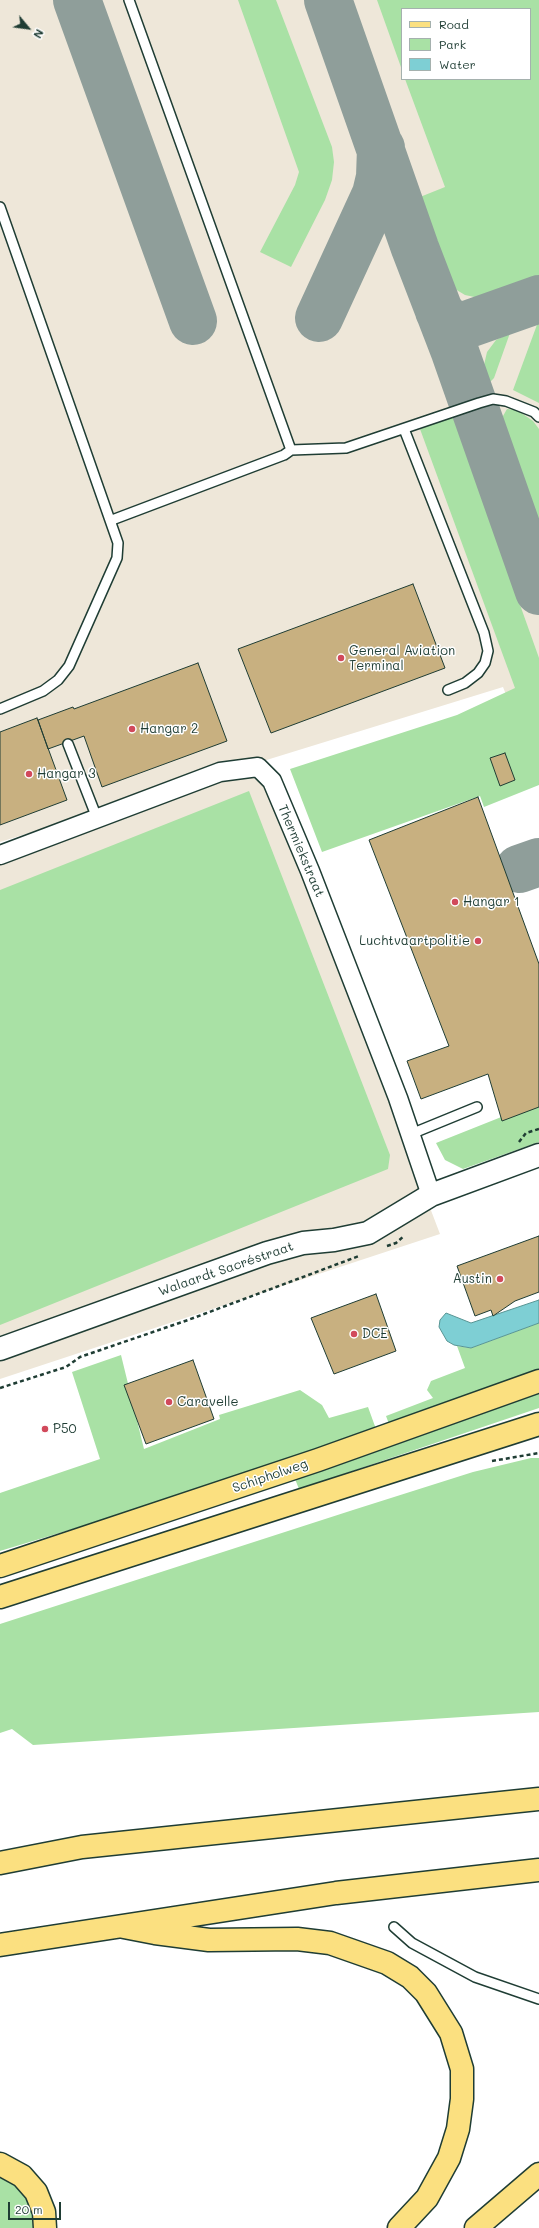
<!DOCTYPE html>
<meta charset="utf-8">
<style>
body{margin:0}
#map{position:relative;width:539px;height:2228px;overflow:hidden;background:#fff;font-family:Mali,sans-serif}
canvas{display:block}
.legend{position:absolute;left:401px;top:8px;width:130px;height:72px;box-sizing:border-box;background:#fff;border:1px solid #a5b1ae;margin:0;padding:5px 7px;list-style:none;font-size:12px;color:#1f3d34}
.legend li{display:flex;align-items:center;gap:8px;height:20px}
.legend b{width:20px;border:1px solid #a5b1ae}
.north{position:absolute;left:8px;top:8px;width:40px;height:40px;-webkit-text-stroke:3px #fff;paint-order:stroke;rotate:119deg;font-size:11px;font-weight:700;line-height:16px;text-align:center;color:#1f3d34}
.north::after{content:'';display:block;margin:auto;width:14px;height:18px;background:#1f3d34;clip-path:polygon(50% 0,100% 100%,50% 72%,0 100%)}
.scale{position:absolute;left:8px;top:2202px;width:53px;height:18px;box-sizing:border-box;border:2px solid #1f3d34;border-top:0;padding-left:5px;font-size:12px;line-height:14px;white-space:nowrap;color:#1f3d34;-webkit-text-stroke:3px #fff;paint-order:stroke}
</style>
<div id="map">
<canvas width="539" height="2228"></canvas>
<ul class="legend">
<li><b style="height:5px;background:#fbe080"></b>Road</li>
<li><b style="height:11px;background:#a9e1a5"></b>Park</li>
<li><b style="height:11px;background:#7ecfd4"></b>Water</li>
</ul>
<div class="north">N</div>
<div class="scale">20 m</div>
</div>
<script>
const ctx = document.querySelector('canvas').getContext('2d');
ctx.lineJoin = 'round';
function paint(path, color) { ctx.fillStyle = color; ctx.fill(path, 'evenodd'); }
const shape = rows => new Path2D(rows.map(r => 'M' + r).join(''));
function strokePath(path, color, width, dash) { ctx.strokeStyle = color; ctx.lineWidth = width; ctx.lineCap = dash ? 'butt' : 'round'; ctx.setLineDash(dash || []); ctx.stroke(path); }
function write(font, color, halo, rows, align = 'center') {
  ctx.font = font + ' Mali,sans-serif'; ctx.lineWidth = 3; ctx.setLineDash([]); ctx.textBaseline = 'middle'; ctx.strokeStyle = halo; ctx.fillStyle = color; for (const [text, x, y, turn = 0] of rows) {
    ctx.save(); ctx.translate(x, y); ctx.rotate((+turn || 0) * Math.PI / 180); ctx.textAlign = isNaN(turn) ? turn : align; if (halo) ctx.strokeText(text, 0, 0); ctx.fillText(text, 0, 0); ctx.restore();
  }
}
paint(shape([
 [0,0,539,0,539,778,503,687,260,762,440,1234,0,1379,0,853,251,765,0,842],
 [402,9,530,9,530,79,402,79]
]), '#eee7d9');
paint(shape([
 [238,0,276,0,332,147,334,162,332,180,325,200,291,267,260,252,295,185,299,172],
 [377,0,539,0,539,278,492,295,479,298,465,295,455,289,446,270,420,197,445,187,405,79,530,79,530,9,402,9,402,70],
 [538,322,539,322,539,403,513,390],
 [510,333,494,378,489,383,484,365,487,352,496,340],
 [507,409,517,410,533,421,539,429,539,524,503,424,503,416],
 [453,417,539,658,539,785,484,807,480,796,322,852,290,769,457,715,515,688,420,429],
 [249,791,390,1155,388,1169,0,1325,0,890],
 [539,1102,539,1142,463,1169,445,1160,436,1143],
 [539,1323,539,1369,389,1424,386,1416,433,1398,427,1390,431,1381,465,1368,457,1346,471,1348],
 [121,1355,144,1449,220,1419,219,1415,300,1390,322,1405,329,1418,368,1407,376,1429,241,1478,0,1551,0,1493,100,1459,72,1372],
 [539,1392,539,1408,299,1489,295,1479],
 [531,1458,539,1458,539,1712,33,1745,12,1729,0,1733,0,1624,353,1510,473,1472],
 [0,2176,16,2185,27,2197,34,2212,35,2228,0,2228]
]), '#a9e1a5');
const water = shape([
 [539,1300,539,1323,471,1348,454,1345,447,1341,439,1327,440,1320,446,1313,471,1323,539,1300]
]);
paint(water, '#7ecfd4');
strokePath(water, '#589594', 1);
strokePath(shape([
 [77,0,193,321],
 [328,0,415,248,455,352,539,591],
 [439,311,448,322,463,326,539,299],
 [319,318,376,194,380,177,381,148],
 [519,869,539,862]
]), '#8f9e9a', 48);
const building = shape([
 [413,584,445,668,271,733,238,649,413,584],
 [198,663,227,741,102,787,84,736,48,749,38,720,73,707,74,709,198,663],
 [37,718,67,800,0,825,0,732,37,718],
 [505,753,515,780,500,786,490,758,505,753],
 [478,797,539,964,539,1107,502,1121,488,1074,421,1099,407,1061,449,1046,369,840,478,797],
 [539,1236,539,1292,515,1301,493,1316,491,1310,475,1316,457,1266,539,1236],
 [376,1294,396,1351,334,1374,311,1318,376,1294],
 [193,1360,214,1419,146,1444,124,1385,193,1360]
]);
paint(building, '#c8b080');
strokePath(building, '#1f3d34', 1);
const service = shape([
 [129,0,291,450],
 [0,207,118,543,117,558,69,666,58,680,43,691,0,709],
 [404,429,484,633,488,651,485,663,478,673,465,683,448,690],
 [112,520,284,455,291,450,346,448,479,403,493,399,506,401,534,412,539,417],
 [68,744,97,818],
 [411,1134,477,1107],
 [394,1927,412,1943,475,1977,539,1999]
]);
const minor = shape([
 [0,855,220,772,258,767,272,781,310,871,398,1098,431,1195]
]);
const tertiary = shape([
 [0,1349,267,1253,303,1243,334,1240,368,1233,431,1195,539,1155]
]);
const primary = shape([
 [0,1566,318,1460,539,1381],
 [0,1597,539,1424],
 [0,2164,22,2176,36,2192,44,2212,45,2228]
]);
const motorway = shape([
 [0,1863,82,1847,539,1799],
 [124,1927,155,1933,209,1940,297,1939,330,1943,387,1963,410,1977,426,1993,451,2033,462,2069,462,2099,458,2129,449,2158,427,2198,399,2228],
 [0,1945,336,1893,539,1870],
 [476,2228,539,2174]
]);
strokePath(service, '#1f3d34', 12);
strokePath(minor, '#1f3d34', 21);
strokePath(tertiary, '#1f3d34', 25);
strokePath(primary, '#1f3d34', 25);
strokePath(motorway, '#1f3d34', 25);
strokePath(shape([
 [519,1142,526,1133,539,1129],
 [387,1246,396,1243,404,1236],
 [0,1388,66,1367,80,1357,188,1320,359,1256],
 [492,1461,539,1453]
]), '#1f3d34', 2.5, [4, 3]);
strokePath(service, '#fff', 9);
strokePath(minor, '#fff', 18);
strokePath(tertiary, '#fff', 22);
strokePath(primary, '#fbe080', 22);
strokePath(motorway, '#fbe080', 22);
for (const [x, y, r, color] of [
 [341,658,4,"#d1495b"],
 [132,729,4,"#d1495b"],
 [29,774,4,"#d1495b"],
 [455,902,4,"#d1495b"],
 [478,941,4,"#d1495b"],
 [500,1279,4,"#d1495b"],
 [354,1334,4,"#d1495b"],
 [169,1402,4,"#d1495b"],
 [45,1429,4,"#d1495b"]
]) { const dot = new Path2D(); dot.arc(x, y, r, 0, 2 * Math.PI); ctx.fillStyle = color; ctx.fill(dot); strokePath(dot, '#fff', 1.5); }
write('13px', '#1f3d34', '#fff', [
 ["General Aviation",349,651],
 ["Terminal",349,666],
 ["Hangar 2",140,729],
 ["Hangar 3",37,774],
 ["Hangar 1",463,902],
 ["Luchtvaartpolitie",470,941,"right"],
 ["Austin",492,1279,"right"],
 ["DCE",362,1334],
 ["Caravelle",177,1402],
 ["P50",53,1429]
], 'left');
write('13px', '#1f3d34', '#fff', [
 ["Thermiekstraat",301,851,67],
 ["Walaardt Sacréstraat",226,1269,-19],
 ["Schipholweg",270,1476,-19]
]);
</script>
